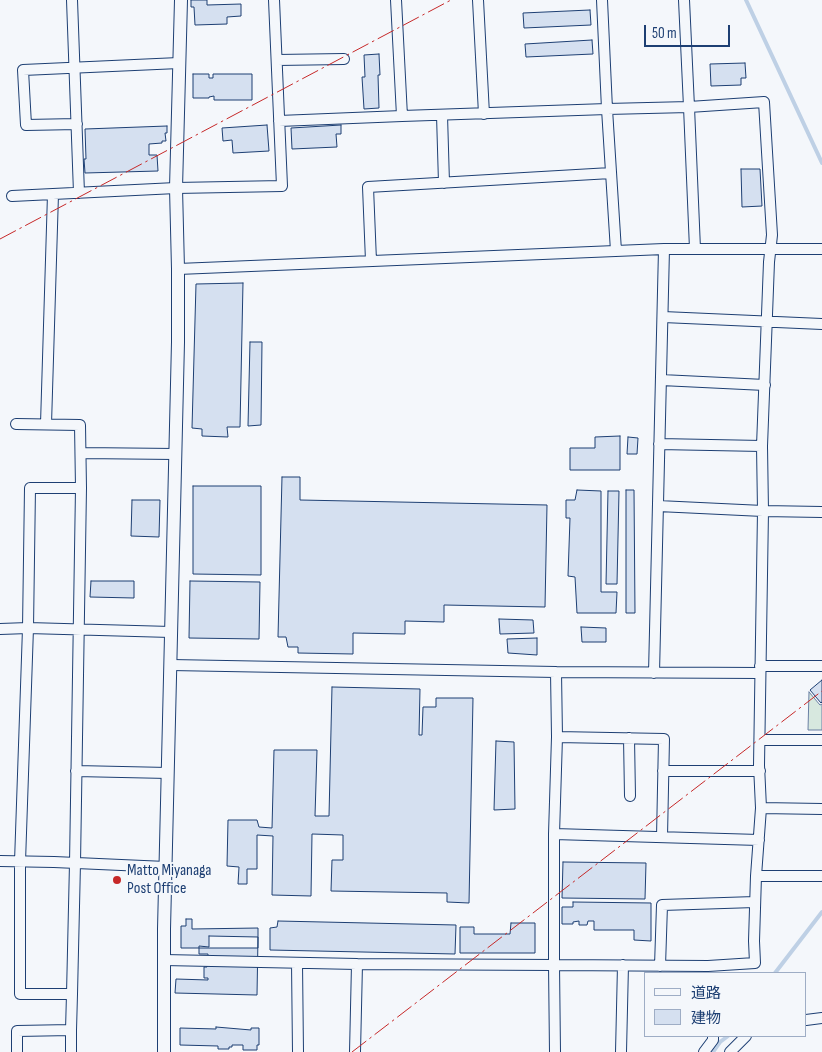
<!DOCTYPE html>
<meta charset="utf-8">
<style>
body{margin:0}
#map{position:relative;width:822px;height:1052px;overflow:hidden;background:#f4f7fb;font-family:"Sofia Sans Condensed","Noto Sans JP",sans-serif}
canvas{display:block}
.legend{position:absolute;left:644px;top:972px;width:162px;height:65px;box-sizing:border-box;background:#f4f7fb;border:1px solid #9eadc5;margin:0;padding:6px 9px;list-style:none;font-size:15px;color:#1d3f73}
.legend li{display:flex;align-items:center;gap:10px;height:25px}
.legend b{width:25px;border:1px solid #9eadc5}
.scale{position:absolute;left:644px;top:25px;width:86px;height:22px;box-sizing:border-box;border:2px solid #1d3f73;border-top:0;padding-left:6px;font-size:15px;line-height:18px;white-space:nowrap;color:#1d3f73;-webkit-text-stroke:4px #f4f7fb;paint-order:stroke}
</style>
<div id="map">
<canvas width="822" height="1052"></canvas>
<ul class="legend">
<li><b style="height:6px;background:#f4f7fb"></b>道路</li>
<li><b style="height:14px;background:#d5e0f0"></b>建物</li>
</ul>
<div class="scale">50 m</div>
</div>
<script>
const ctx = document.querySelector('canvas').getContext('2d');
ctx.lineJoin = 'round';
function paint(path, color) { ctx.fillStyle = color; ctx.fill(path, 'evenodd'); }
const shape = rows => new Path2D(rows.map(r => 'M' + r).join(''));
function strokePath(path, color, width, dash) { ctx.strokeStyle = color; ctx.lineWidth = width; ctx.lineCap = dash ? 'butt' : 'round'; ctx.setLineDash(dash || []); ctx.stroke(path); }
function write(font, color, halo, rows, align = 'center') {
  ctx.font = font + ' "Sofia Sans Condensed",sans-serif'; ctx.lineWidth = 4; ctx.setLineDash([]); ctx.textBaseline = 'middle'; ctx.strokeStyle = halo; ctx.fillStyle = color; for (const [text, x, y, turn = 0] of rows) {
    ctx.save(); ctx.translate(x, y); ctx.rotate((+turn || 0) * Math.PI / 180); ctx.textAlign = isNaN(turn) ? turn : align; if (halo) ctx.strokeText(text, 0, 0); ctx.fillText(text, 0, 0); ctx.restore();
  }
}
const green = shape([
 [809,692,820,705,822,704,822,730,808,730,809,692]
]);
paint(green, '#d7e8df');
strokePath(green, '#687fa3', 1);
strokePath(shape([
 [746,0,822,163],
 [775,973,822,912],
 [713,1052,720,1042,728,1036]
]), '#bed0e5', 4);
const building = shape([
 [191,0,207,0,207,5,241,4,241,16,227,17,227,24,195,25,194,7,191,7,191,0],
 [590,10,591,25,524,28,523,13,590,10],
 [592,40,593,54,526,57,525,44,592,40],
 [379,54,380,75,378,75,379,108,364,109,362,77,365,77,364,55,379,54],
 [745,63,746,78,741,78,741,85,711,86,710,64,745,63],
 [193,74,209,74,209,78,213,78,213,74,252,74,252,100,214,100,214,96,209,97,209,98,193,98,193,74],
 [267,125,269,151,233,153,232,140,223,141,222,128,267,125],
 [341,125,341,134,336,134,337,147,292,149,291,128,341,125],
 [167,126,167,133,165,133,166,141,162,141,162,143,149,144,149,155,157,155,158,171,85,173,84,159,86,159,85,129,167,126],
 [741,169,760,169,762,206,742,207,741,169],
 [243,283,240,427,227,427,228,437,202,436,202,429,192,428,196,284,243,283],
 [250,342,262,342,261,425,248,426,250,342],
 [620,436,620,470,570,470,570,448,595,448,595,437,620,436],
 [628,437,638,438,637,454,627,454,628,437],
 [282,477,300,477,300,500,547,505,545,607,444,605,444,622,405,621,405,634,353,633,353,654,298,653,298,647,288,647,286,637,278,637,282,477],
 [193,486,261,486,261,575,193,574,193,486],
 [577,490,601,491,601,592,617,592,616,613,577,613,575,577,568,576,570,518,566,518,566,500,575,500,577,490],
 [626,490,634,490,635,613,626,613,626,490],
 [608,491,619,491,617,584,606,584,608,491],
 [132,500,160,500,159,537,131,536,132,500],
 [91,581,134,581,134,598,90,597,91,581],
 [190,581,260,582,259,639,189,638,190,581],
 [499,619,533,620,534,633,500,634,499,619],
 [581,627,606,628,606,642,582,642,581,627],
 [537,638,537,655,508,653,507,639,537,638],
 [822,680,822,702,821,703,810,690,822,680],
 [332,687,420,689,419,735,422,735,423,707,436,707,436,698,473,698,469,903,447,902,447,893,331,891,332,860,343,860,343,835,312,834,311,896,272,895,273,836,257,835,257,869,247,869,247,884,238,884,239,867,227,866,228,820,257,820,259,827,272,828,274,750,317,750,315,816,329,816,332,687],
 [496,741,514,742,515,809,494,810,496,741],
 [563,862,646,863,645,899,562,898,563,862],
 [573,902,651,903,651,941,634,940,634,930,594,930,594,921,588,921,587,925,579,925,579,921,573,922,573,924,562,924,562,907,573,907,573,902],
 [186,919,192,919,192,929,258,928,258,948,181,948,181,926,186,926,186,919],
 [278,921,456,925,455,954,270,950,270,928,277,927,278,921],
 [511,923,535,923,535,953,460,953,460,927,474,927,474,934,510,934,511,923],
 [209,936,258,937,257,995,175,993,176,979,208,980,208,978,204,978,204,967,207,967,208,954,199,954,199,946,209,947,209,936],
 [216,1027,251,1030,251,1028,259,1028,259,1045,257,1045,257,1050,243,1050,243,1045,232,1045,232,1047,229,1047,229,1049,218,1049,218,1046,180,1045,180,1028,216,1029,216,1027]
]);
paint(building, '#d5e0f0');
strokePath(building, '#1d3f73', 1);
const minor = shape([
 [72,0,79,193],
 [396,0,402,116,607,109,602,0],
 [478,0,484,114],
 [684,0,689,107,764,102,772,235,769,262,762,446,763,511,759,765,761,808,822,809],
 [277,60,344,59],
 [442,115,444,183],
 [279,121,402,116],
 [77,124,26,125,23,70,179,63],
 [12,196,176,188,282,186,274,0],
 [616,251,607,109,689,107,695,249],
 [371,261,368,187,611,173],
 [178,269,664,249,822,249],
 [663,317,822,324],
 [661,380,765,385],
 [16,424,80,425,81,488],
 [46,424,53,194],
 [659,444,762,446],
 [81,453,175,454],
 [658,506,763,511,822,512],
 [0,629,28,628,171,632],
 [171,665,556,672],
 [760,666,822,666],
 [654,673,664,249],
 [557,737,664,739,662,837],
 [629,738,630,796],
 [760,740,822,740],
 [76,771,168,773],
 [663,771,760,771],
 [554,834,759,840],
 [0,861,54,862,166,867],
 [756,876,761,808],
 [164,960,357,964],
 [297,963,298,1052],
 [660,966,662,905,755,902],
 [806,1020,822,1018],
 [71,1030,72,994,75,863,81,488,30,488,28,628,20,862,20,994,72,994],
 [17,1052,17,1031,71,1030,71,1052],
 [355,1052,357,964,554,965,554,834,557,737,556,672,760,673],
 [555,1052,554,965,708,966,755,963,754,941,756,876,822,876],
 [621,1052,623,965],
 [704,1052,713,1040,713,1036],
 [730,1052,746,1036]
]);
const tertiary = shape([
 [164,1052,164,929,178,342,178,269,176,188,181,0]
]);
strokePath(minor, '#1d3f73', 12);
strokePath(tertiary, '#1d3f73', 14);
strokePath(minor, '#f4f7fb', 10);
strokePath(tertiary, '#f4f7fb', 12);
strokePath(shape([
 [0,239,451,0],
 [352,1052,822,691]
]), '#c62828', 1, [18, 4, 2.5, 4]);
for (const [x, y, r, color] of [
 [117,880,5,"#c62828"]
]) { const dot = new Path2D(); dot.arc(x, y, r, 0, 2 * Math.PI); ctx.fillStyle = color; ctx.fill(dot); strokePath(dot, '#f4f7fb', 2); }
write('16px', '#1d3f73', '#f4f7fb', [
 ["Matto Miyanaga",127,871],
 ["Post Office",127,889]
], 'left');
</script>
